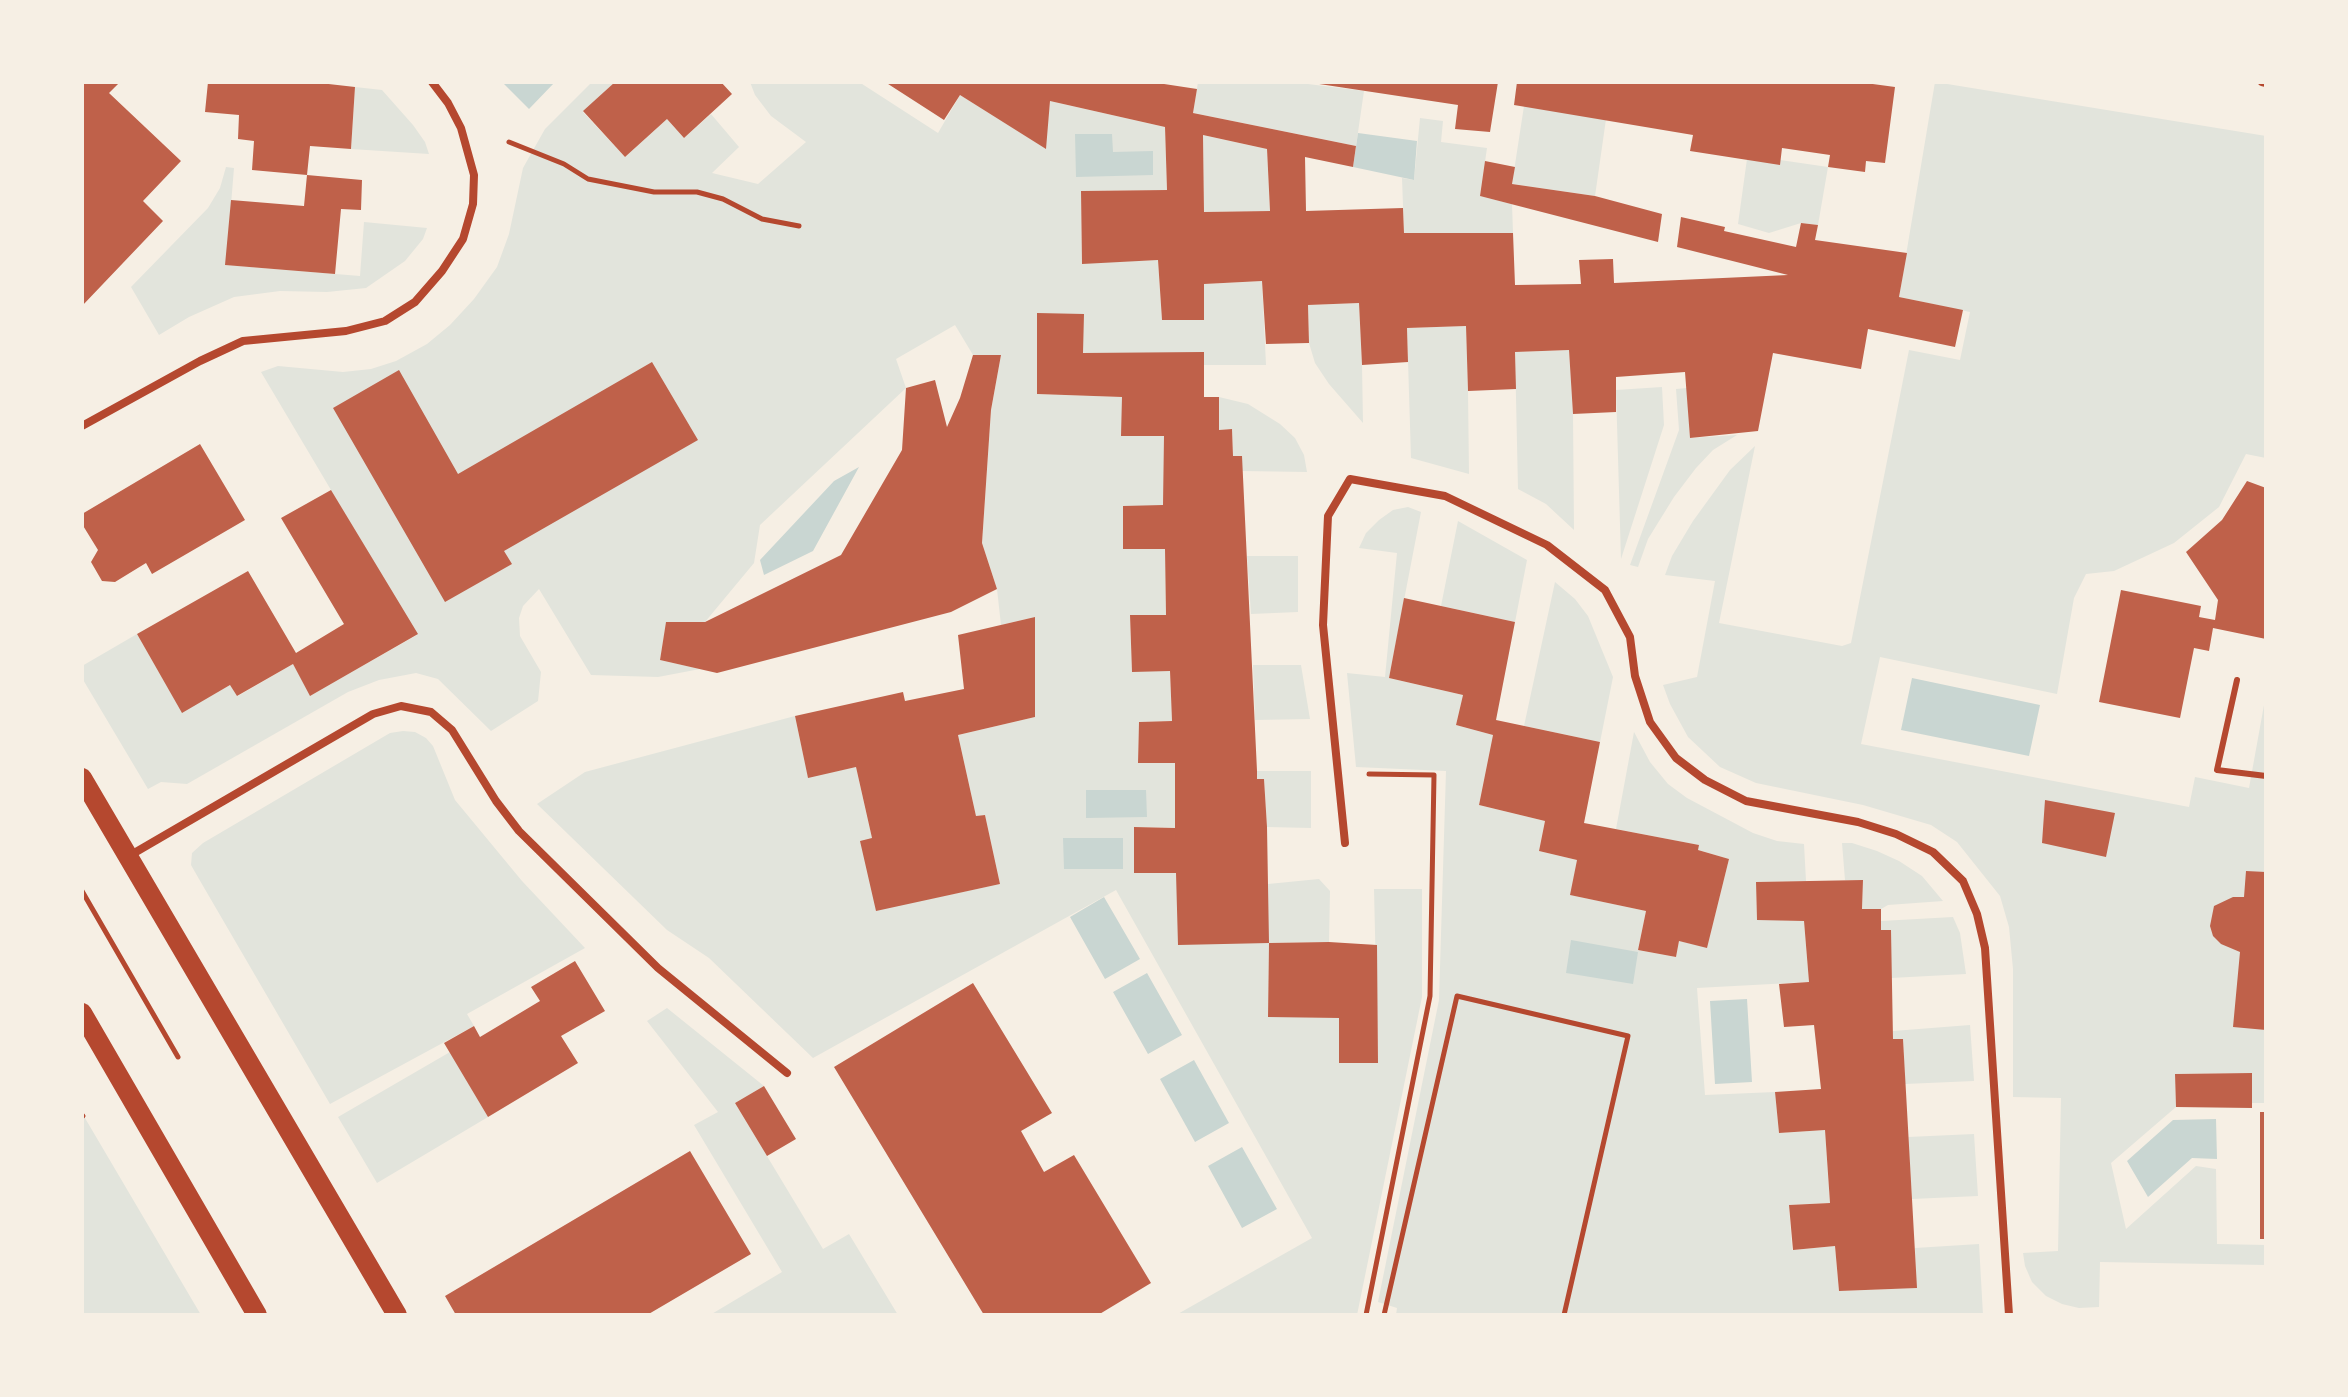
<!DOCTYPE html>
<style>
body{margin:0}
#map{position:relative;width:2348px;height:1397px;overflow:hidden;background:#f6efe4;font-family:"Open Sans",sans-serif}
canvas{display:block}
.frame{position:absolute;inset:0;border:84px solid #f6efe4;pointer-events:none}
</style>
<div id="map">
<canvas width="2348" height="1397"></canvas>
<div class="frame"></div>
</div>
<script>
const ctx = document.querySelector('canvas').getContext('2d');
ctx.lineJoin = 'round';
function paint(path, color) { ctx.fillStyle = color; ctx.fill(path, 'evenodd'); }
const shape = rows => new Path2D(rows.map(r => 'M' + r).join(''));
function strokePath(path, color, width, dash) { ctx.strokeStyle = color; ctx.lineWidth = width; ctx.lineCap = dash ? 'butt' : 'round'; ctx.setLineDash(dash || []); ctx.stroke(path); }
paint(shape([
 [592,82,615,82,583,112,625,157,667,119,684,138,711,114,739,147,712,173,758,184,806,142,771,116,755,95,750,82,859,82,938,133,960,95,1045,148,1050,101,1165,127,1167,190,1081,191,1082,263,1158,260,1162,320,1204,320,1204,284,1262,281,1266,365,1204,365,1083,353,1037,314,1037,394,1122,397,1122,436,1164,436,1166,615,1130,616,1132,671,1170,671,1172,721,1139,722,1138,762,1175,763,1175,828,1134,827,1176,873,1268,884,1319,879,1330,891,1329,942,1269,943,1268,1016,1339,1018,1339,1063,1378,1063,1374,889,1422,889,1422,997,1357,1315,1176,1315,1312,1238,1116,890,813,1058,709,958,667,930,537,804,585,772,795,716,808,777,856,767,872,838,876,910,1000,884,985,815,976,816,958,735,1035,717,1035,617,1001,625,997,589,982,543,991,410,1001,355,973,355,955,325,896,359,906,388,760,525,754,563,705,622,666,623,660,660,700,669,658,677,591,675,539,589,523,606,519,618,520,636,541,672,538,701,491,731,438,679,416,673,379,680,348,692,187,784,161,782,148,789,82,678,82,666,137,634,182,712,230,685,238,696,293,664,311,695,417,635,261,372,278,366,343,372,371,369,396,361,427,344,450,325,474,299,497,267,509,234,523,168,545,129],
 [1198,82,1292,82,1364,91,1356,146,1193,113],
 [1935,82,2266,136,2266,458,2246,454,2219,507,2174,543,2114,571,2086,574,2074,598,2057,694,1880,657,1861,744,2189,807,2195,777,2249,788,2266,694,2266,1103,2251,1103,2251,1073,2175,1074,2176,1107,2111,1163,2126,1229,2196,1166,2216,1169,2217,1244,2266,1245,2266,1265,2100,1262,2099,1307,2079,1308,2062,1304,2046,1296,2032,1282,2025,1266,2023,1253,2058,1251,2061,1098,2013,1097,2013,969,2009,927,2000,896,1957,842,1931,825,1863,805,1756,783,1720,767,1688,737,1670,704,1663,685,1697,677,1715,581,1665,575,1672,556,1693,521,1730,470,1755,446,1719,623,1842,646,1851,643,1909,350,1960,360,1970,312,1899,297],
 [355,87,382,90,413,125,425,142,429,154,351,149],
 [1524,106,1606,119,1595,196,1512,184],
 [1420,118,1443,121,1441,142,1487,148,1480,196,1512,204,1513,233,1404,233,1402,178,1414,180],
 [1203,135,1267,149,1270,211,1204,212],
 [1747,159,1780,160,1828,167,1818,225,1801,223,1769,233,1738,224],
 [226,167,234,168,226,265,360,276,364,222,427,228,423,239,405,261,366,288,327,292,280,291,234,297,189,317,159,335,131,287,208,208,220,188],
 [1359,303,1362,365,1363,423,1329,384,1315,363,1309,343,1308,305],
 [1466,326,1468,391,1469,474,1411,458,1407,328],
 [1569,350,1573,414,1574,530,1546,504,1518,489,1515,352],
 [1662,387,1664,425,1621,559,1616,390],
 [1687,388,1690,438,1737,435,1713,450,1696,468,1674,497,1648,539,1638,567,1630,565,1679,430,1676,389],
 [1219,397,1248,404,1280,424,1295,438,1304,455,1307,472,1242,471,1242,456,1233,456,1232,429,1219,430],
 [1408,507,1421,512,1389,678,1463,695,1456,725,1493,735,1479,805,1545,821,1539,851,1577,860,1571,895,1646,911,1638,950,1676,957,1679,941,1707,947,1729,859,1698,850,1698,845,1616,829,1634,732,1650,762,1668,784,1687,798,1753,833,1777,841,1804,844,1806,881,1756,882,1757,919,1804,921,1809,982,1697,988,1705,1095,1775,1092,1779,1133,1825,1130,1830,1203,1789,1205,1792,1250,1835,1246,1839,1291,1916,1288,1915,1248,1979,1244,1983,1315,1396,1315,1397,1308,1378,1302,1439,1000,1446,771,1356,767,1347,673,1385,677,1397,553,1359,548,1366,533,1379,520,1393,510],
 [1458,521,1527,560,1515,622,1441,606],
 [1247,556,1298,556,1298,612,1251,614],
 [1555,582,1575,599,1588,616,1613,677,1600,742,1524,726],
 [1253,665,1301,665,1310,719,1255,720],
 [403,731,415,732,426,738,433,746,455,800,522,881,585,948,467,1014,474,1026,330,1104,199,879,191,865,192,853,203,843,390,733],
 [1257,771,1311,771,1311,828,1267,827,1264,779,1257,779],
 [1842,843,1852,843,1877,851,1899,861,1922,876,1943,901,1888,905,1881,909,1862,909,1863,880,1845,880],
 [1953,917,1960,933,1966,974,1891,978,1891,931,1881,930,1881,921],
 [667,1008,764,1086,735,1103,823,1249,849,1234,898,1315,710,1315,782,1272,694,1125,718,1112,647,1021],
 [1970,1025,1974,1081,1905,1084,1903,1039,1893,1039,1893,1031],
 [450,1052,488,1117,377,1183,338,1117],
 [82,1113,201,1315,82,1315],
 [1974,1134,1978,1196,1912,1199,1908,1137]
]), '#e2e4dc');
paint(shape([
 [502,82,555,82,529,109],
 [1358,133,1417,141,1414,180,1353,167],
 [1075,134,1112,134,1113,152,1153,151,1153,175,1076,177],
 [859,467,813,551,764,575,760,560,834,481],
 [1912,678,2040,705,2029,756,1901,730],
 [1086,790,1146,790,1147,817,1086,818],
 [1063,838,1123,838,1123,869,1064,869],
 [1104,897,1140,959,1105,979,1070,917],
 [1571,940,1638,952,1633,984,1566,973],
 [1147,973,1182,1035,1148,1054,1113,992],
 [1747,999,1752,1082,1715,1084,1710,1001],
 [1194,1060,1229,1123,1195,1142,1160,1079],
 [2216,1119,2217,1159,2192,1158,2148,1197,2127,1161,2173,1120],
 [1242,1147,1277,1209,1242,1228,1208,1166]
]), '#c9d6d2');
paint(shape([
 [82,82,120,82,109,93,181,161,143,201,163,221,82,306],
 [208,82,311,82,355,87,351,149,310,146,307,175,252,170,254,141,238,139,239,115,205,112],
 [615,82,721,82,732,94,684,138,667,119,625,157,583,111],
 [885,82,1151,82,1197,89,1193,113,1356,146,1353,167,1305,157,1306,211,1403,208,1404,233,1513,233,1515,285,1581,284,1579,260,1613,259,1614,283,1788,275,1677,247,1681,217,1725,227,1724,231,1796,247,1801,223,1818,225,1815,240,1907,253,1899,297,1963,310,1955,347,1868,329,1861,369,1773,353,1758,431,1690,438,1685,372,1616,377,1616,412,1573,414,1569,350,1515,352,1516,389,1468,391,1466,326,1407,328,1408,362,1362,365,1359,303,1308,305,1309,343,1266,344,1262,281,1204,284,1204,320,1162,320,1158,260,1082,264,1081,191,1167,190,1165,127,1050,101,1046,149,960,95,944,120],
 [1203,135,1267,149,1270,211,1204,212],
 [1306,82,1498,82,1490,132,1455,129,1458,105],
 [1517,82,1858,82,1895,87,1885,163,1866,161,1865,172,1828,167,1830,155,1782,148,1780,165,1690,151,1693,135,1514,105],
 [1485,161,1515,167,1512,184,1595,196,1662,214,1658,242,1480,196],
 [307,175,362,180,361,210,341,209,335,274,225,265,231,200,304,206],
 [1037,313,1084,314,1083,353,1204,352,1204,397,1219,397,1219,430,1232,429,1233,456,1242,456,1257,771,1257,779,1264,779,1267,827,1269,943,1329,942,1377,945,1378,1063,1339,1063,1339,1018,1268,1017,1269,943,1178,945,1176,873,1134,873,1134,827,1175,828,1175,763,1138,763,1139,722,1172,721,1170,671,1132,672,1130,615,1166,615,1165,549,1123,549,1123,506,1163,505,1164,436,1121,436,1122,397,1037,394],
 [973,355,1001,355,991,410,982,543,997,589,951,612,717,673,660,660,666,622,705,622,841,555,902,450,906,388,935,380,947,427,960,398],
 [652,362,698,440,504,551,512,564,445,602,333,408,399,370,458,474],
 [200,444,245,520,152,574,146,563,115,582,102,581,91,562,98,550,82,524,82,514],
 [2247,481,2266,488,2266,639,2213,628,2209,651,2194,648,2180,718,2099,702,2121,590,2201,606,2199,617,2215,620,2218,600,2186,552,2222,520],
 [331,490,418,634,310,696,293,664,237,696,230,685,182,713,137,634,248,571,296,653,344,624,281,518],
 [1404,598,1515,622,1496,720,1600,742,1584,823,1699,845,1698,850,1729,859,1707,948,1679,941,1676,957,1638,950,1646,911,1570,895,1577,860,1539,851,1545,821,1479,805,1493,735,1456,725,1463,695,1389,678],
 [1035,617,1035,717,958,735,976,816,985,815,1000,884,876,911,860,841,872,838,856,767,808,778,795,716,903,692,905,701,964,689,958,635],
 [2045,800,2115,813,2106,857,2042,843],
 [2246,871,2266,872,2266,1030,2233,1027,2240,952,2221,944,2213,936,2210,926,2214,906,2233,897,2244,897],
 [1863,880,1862,909,1881,909,1881,930,1891,930,1893,1039,1903,1039,1917,1288,1839,1291,1835,1246,1793,1250,1789,1205,1830,1203,1825,1130,1779,1133,1775,1092,1821,1089,1814,1025,1784,1027,1779,984,1809,982,1804,921,1757,920,1756,882],
 [575,961,605,1011,561,1036,578,1063,488,1117,444,1043,474,1026,480,1037,540,1001,531,987],
 [973,983,1052,1113,1021,1131,1044,1172,1074,1155,1151,1283,1098,1315,984,1315,834,1067],
 [2252,1073,2252,1108,2176,1107,2175,1074],
 [764,1086,796,1139,767,1156,735,1103],
 [2260,1112,2266,1112,2266,1239,2260,1239],
 [690,1151,751,1254,647,1315,456,1315,445,1296]
]), '#bf614a');
strokePath(shape([
 [509,142,564,164,588,179,654,192,697,192,723,199,762,219,799,226],
 [82,891,178,1057],
 [82,1115,83,1116],
 [1366,1315,1430,996,1434,775,1369,774],
 [1384,1315,1457,996,1628,1036,1564,1315]
]), '#b5482f', 5);
strokePath(shape([
 [2237,680,2217,770,2266,776]
]), '#b5482f', 6);
strokePath(shape([
 [2262,82,2266,83],
 [82,426,200,361,243,341,346,331,385,321,415,302,442,271,463,239,473,204,474,175,461,128,448,103,432,82],
 [1345,843,1323,625,1328,516,1350,479,1445,496,1547,545,1605,590,1630,637,1635,676,1650,722,1676,758,1705,780,1746,801,1858,822,1896,834,1933,852,1963,881,1977,914,1985,948,2009,1315],
 [129,856,373,714,401,706,431,712,452,730,496,801,519,831,658,968,787,1073]
]), '#b5482f', 8);
strokePath(shape([
 [82,778,397,1315],
 [82,1013,257,1315]
]), '#b5482f', 20);
</script>
